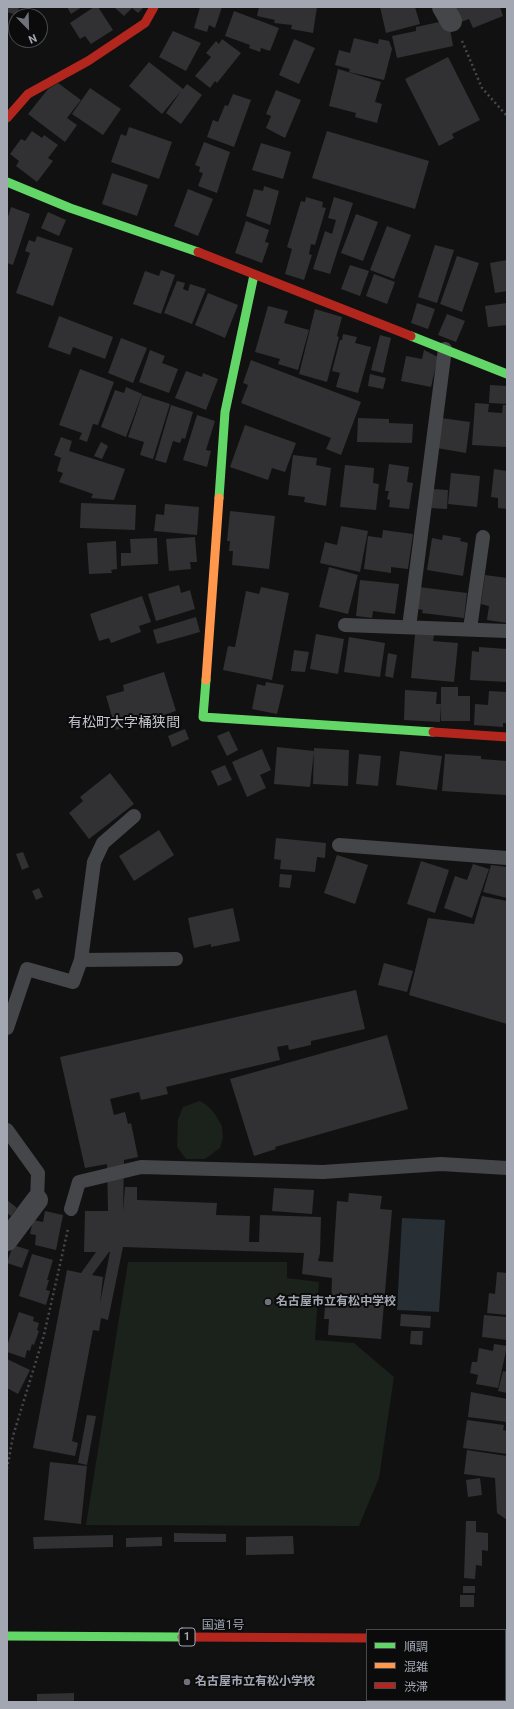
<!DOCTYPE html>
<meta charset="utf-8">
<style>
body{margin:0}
#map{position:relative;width:514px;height:1709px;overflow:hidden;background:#111;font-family:Roboto,"Noto Sans JP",sans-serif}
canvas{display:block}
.frame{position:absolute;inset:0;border:8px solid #a2a7b2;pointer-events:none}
.legend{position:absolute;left:366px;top:1629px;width:140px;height:72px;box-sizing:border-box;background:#0b0b0c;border:1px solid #47494e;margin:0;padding:5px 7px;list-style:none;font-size:12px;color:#a2a7b2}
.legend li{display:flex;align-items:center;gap:8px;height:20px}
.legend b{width:20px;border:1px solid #47494e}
.north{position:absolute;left:8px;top:8px;width:40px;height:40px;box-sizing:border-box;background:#0b0b0c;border:1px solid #47494e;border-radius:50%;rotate:157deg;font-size:11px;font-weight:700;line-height:16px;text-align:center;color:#a2a7b2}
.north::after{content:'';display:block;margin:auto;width:14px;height:18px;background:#6f727a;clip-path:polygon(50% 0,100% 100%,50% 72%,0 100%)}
</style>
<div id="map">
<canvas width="514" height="1709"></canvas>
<div class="frame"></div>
<ul class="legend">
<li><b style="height:5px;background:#63d668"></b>順調</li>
<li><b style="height:5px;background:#ff974d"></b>混雑</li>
<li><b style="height:5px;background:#b3261e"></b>渋滞</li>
</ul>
<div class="north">N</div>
</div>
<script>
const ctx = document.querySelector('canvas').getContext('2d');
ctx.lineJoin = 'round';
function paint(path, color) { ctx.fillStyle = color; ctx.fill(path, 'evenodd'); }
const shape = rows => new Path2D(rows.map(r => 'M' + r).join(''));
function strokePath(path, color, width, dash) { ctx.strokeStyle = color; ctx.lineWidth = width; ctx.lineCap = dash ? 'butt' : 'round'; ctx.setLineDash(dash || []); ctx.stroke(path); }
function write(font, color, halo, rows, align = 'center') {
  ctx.font = font + ' Roboto,"Noto Sans JP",sans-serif'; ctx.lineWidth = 4; ctx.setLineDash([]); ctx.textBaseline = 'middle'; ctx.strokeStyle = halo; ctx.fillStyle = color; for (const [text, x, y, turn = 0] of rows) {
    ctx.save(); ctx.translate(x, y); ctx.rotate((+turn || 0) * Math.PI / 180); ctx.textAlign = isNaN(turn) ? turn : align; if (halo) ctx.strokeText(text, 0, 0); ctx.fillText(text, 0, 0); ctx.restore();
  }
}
paint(shape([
 [200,1101,208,1106,215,1114,222,1126,223,1138,220,1148,205,1159,186,1159,177,1147,178,1119,183,1107],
 [128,1262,287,1262,287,1278,319,1282,315,1340,354,1343,394,1377,379,1478,359,1526,86,1525]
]), '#1b211b');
paint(shape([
 [402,1218,445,1220,439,1312,397,1310]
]), '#283035');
paint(shape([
 [7,7,19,7,17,15,7,12],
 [67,7,82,7,71,14],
 [94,7,98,7,113,30,91,44,85,36,80,39,70,23],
 [114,7,144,7,138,13,132,8,124,16],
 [200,7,222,7,215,28,209,25,207,32,194,28],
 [259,7,317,7,313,33,291,29,292,25,274,23,275,20,257,16],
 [380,7,415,7,420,24,386,33],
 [448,7,500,7,503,16,473,28,469,19,461,22],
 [234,11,279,28,270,51,261,48,260,52,249,48,250,45,225,36],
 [444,21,450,29,453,46,397,58,392,36,416,31,416,27],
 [173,31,201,43,186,71,159,57],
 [354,38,378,44,379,39,389,41,392,49,384,80,349,72,350,69,335,65,339,50,350,53],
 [222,39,241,53,217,83,215,81,210,88,195,76,211,57,206,53,216,41,219,44],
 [294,39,315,48,299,84,279,75],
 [448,57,480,120,452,134,454,138,439,146,405,79],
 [149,62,183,89,187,84,202,95,181,124,166,113,181,91,162,114,129,86],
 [338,69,381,82,375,102,382,104,377,123,355,117,356,113,329,106],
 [58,83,81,100,67,118,77,125,65,142,28,114,48,89],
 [90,88,121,109,103,135,72,114],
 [276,90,301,100,285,138,266,128,271,116,266,114],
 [233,94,251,100,234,147,207,137,213,120,218,122,225,105,228,106],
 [129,127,172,142,159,179,111,162,121,134,126,136],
 [32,131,42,138,44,135,58,145,48,158,53,161,37,182,16,166,19,161,10,154,21,139,25,141],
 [327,131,429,161,415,209,312,178],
 [204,142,230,152,217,193,198,186,203,173,199,172,200,167,195,165],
 [261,143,291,152,283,179,252,170],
 [112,173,148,185,137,216,102,204],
 [264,186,279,191,270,225,246,216,254,189,263,191],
 [188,189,213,199,198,236,174,226],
 [306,197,323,202,322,207,326,208,315,245,311,244,309,254,312,255,304,280,285,274,292,249,287,247,301,201,305,202],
 [334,197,353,203,330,274,313,269,325,231,332,234,336,220,328,218],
 [11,207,30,214,13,265,7,263,7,220],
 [48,212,66,220,59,236,41,228],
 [356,214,378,222,363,261,341,253],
 [246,221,269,230,265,242,269,243,262,263,235,253],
 [387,226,411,235,394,279,370,270],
 [37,236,73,248,53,306,16,293,30,253,25,251,29,240,35,242],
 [435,245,454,250,437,303,418,297],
 [457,256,479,263,462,312,440,304],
 [507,260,507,291,495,293,490,263],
 [350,265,369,271,360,296,341,289],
 [161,270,175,275,161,314,133,304,145,271,159,276],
 [374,274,395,282,387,304,366,296],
 [177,281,185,283,183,289,188,291,190,284,206,289,192,324,164,313],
 [208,293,238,305,225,338,195,325],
 [417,303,435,309,428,329,411,323],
 [507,303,507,325,488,327,485,306],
 [268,306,288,311,284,323,309,330,298,370,278,364,280,359,255,352],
 [315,309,342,317,337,336,339,337,327,382,299,374],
 [447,314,465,321,456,342,438,335],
 [59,316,113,337,105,359,73,347,70,355,48,347],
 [343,334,357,337,355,343,371,347,358,393,336,387,340,373,332,371,340,340,342,340],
 [380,335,391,338,383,373,371,370],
 [121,338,147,348,133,383,108,373],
 [150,350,165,356,162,363,178,369,169,393,139,382],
 [424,350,438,357,431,387,401,381,406,356,422,359],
 [251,360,361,402,341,455,326,449,331,438,241,403,248,385,243,383],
 [80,369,114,382,98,425,93,424,87,442,79,439,82,433,59,425],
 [186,371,202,377,203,373,218,379,206,410,175,398],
 [370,374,386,378,383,389,368,386],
 [490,385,507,386,507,404,489,403],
 [126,387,142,394,126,437,101,427,115,390,124,393],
 [142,395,170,404,153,459,140,455,144,442,128,437],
 [475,403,489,404,488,412,502,413,503,405,507,405,507,447,472,445],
 [171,405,193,412,185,439,182,438,180,443,173,441,166,463,155,460],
 [197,415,215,421,206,450,211,451,207,467,183,460],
 [358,418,389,419,389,423,413,424,412,443,357,442],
 [441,418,470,422,466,453,437,448],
 [245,425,296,443,285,472,272,468,268,480,230,467],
 [61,437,72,441,69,451,125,469,114,500,91,498,93,494,59,482,63,473,57,471,61,458,54,455],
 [101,442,108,446,102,459,94,456],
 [293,455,317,458,316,465,331,468,326,506,304,502,305,497,288,495],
 [389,464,409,467,407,482,413,483,409,509,389,507,390,500,387,499,389,491,385,491],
 [345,465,374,468,373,483,379,484,376,510,340,507],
 [494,469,507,471,507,509,498,508,498,498,491,497],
 [451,473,480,476,477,507,448,504],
 [432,489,448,490,447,509,431,508],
 [81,503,136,505,135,530,80,528],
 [165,504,199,507,197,535,154,531,156,514,164,515],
 [230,511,275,516,269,569,232,565,233,551,229,551,230,541,227,541],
 [341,526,368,531,360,572,320,563,325,542,337,545],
 [383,530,413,534,408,569,391,567,391,573,364,569,368,536,382,538],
 [443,535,461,538,460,541,468,543,463,576,427,570,432,538,442,540],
 [195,537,197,562,190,562,191,569,169,571,166,539],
 [157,538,158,564,121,566,121,553,131,553,130,539],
 [116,541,117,569,111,570,112,573,89,574,87,543],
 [329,567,358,575,348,614,319,607],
 [485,575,507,578,507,623,487,620,489,606,481,604],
 [360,580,399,584,395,614,373,611,372,618,356,616],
 [179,585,181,593,190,590,195,609,156,621,148,594],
 [261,587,289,593,272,680,223,670,228,646,235,647,246,591,259,594],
 [419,587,467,593,464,618,422,613,423,610,417,609],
 [142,596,151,622,139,626,141,632,111,643,109,638,99,641,90,614],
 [196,617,200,632,157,644,153,630],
 [316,634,344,639,338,674,310,669],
 [415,634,434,635,433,641,458,643,454,682,411,678],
 [349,637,385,643,380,677,344,672],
 [479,647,507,649,507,682,470,680,472,651,479,652],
 [294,650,309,652,305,672,291,671],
 [388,653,397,655,393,678,385,676],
 [164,672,176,711,116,730,106,696,124,691,123,685],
 [266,682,284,685,277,714,252,709,257,684,265,686],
 [441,687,458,687,458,696,470,696,470,721,441,721],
 [405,690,437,692,436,704,441,704,440,722,404,720],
 [489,691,507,692,507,723,503,723,503,727,474,725,475,704,488,705],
 [185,729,189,739,172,747,168,736],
 [229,731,238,750,227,756,217,736],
 [277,747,314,751,310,787,274,784],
 [314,748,349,750,348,786,313,784],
 [262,749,271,770,260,775,266,788,247,797,232,762],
 [400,751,442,756,437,790,396,785],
 [359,754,381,756,378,786,356,784],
 [445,754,481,756,481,759,507,761,506,795,442,791],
 [225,765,232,780,218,786,211,771],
 [110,773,134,804,89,839,69,813,83,801,80,797],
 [159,830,174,855,134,881,119,856],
 [276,838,326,843,325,858,317,857,315,872,280,869,281,860,274,859],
 [23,852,29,867,22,870,16,854],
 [337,855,368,865,355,904,324,893],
 [421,861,449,870,435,913,407,904],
 [473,864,489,869,472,918,444,908,455,876,467,880],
 [491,865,507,867,507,898,483,892],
 [280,874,292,875,290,888,279,887],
 [39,888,43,897,36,900,32,891],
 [482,896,507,901,507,1024,409,995,428,918,474,924],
 [233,908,240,941,211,947,211,944,194,948,188,918],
 [384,963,413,971,407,992,378,985],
 [356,990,365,1029,311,1041,311,1045,289,1050,288,1045,277,1047,280,1060,166,1087,168,1094,141,1100,139,1092,110,1099,114,1115,125,1112,128,1124,131,1123,138,1157,124,1160,123,1212,125,1187,137,1187,137,1200,217,1203,216,1215,250,1216,249,1242,259,1242,260,1215,321,1217,320,1253,318,1261,333,1262,337,1201,348,1202,349,1193,382,1196,380,1209,392,1210,381,1339,328,1335,329,1319,324,1319,325,1306,331,1307,332,1278,302,1274,304,1253,123,1247,108,1320,101,1318,99,1331,93,1330,72,1441,78,1443,75,1456,33,1448,67,1270,81,1273,96,1252,84,1252,85,1211,108,1211,107,1164,85,1168,60,1057],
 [109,1252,110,1252,100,1303,103,1277,92,1275],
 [387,1035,408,1109,275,1147,276,1149,254,1156,230,1079],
 [274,1188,314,1190,312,1214,272,1211],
 [7,1200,17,1208,11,1216,7,1213],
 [45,1211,63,1215,56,1250,35,1245,36,1235,30,1234,33,1220,43,1222],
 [13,1245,29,1250,22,1268,7,1263],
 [32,1254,53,1260,47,1280,49,1280,46,1290,50,1291,46,1305,19,1296],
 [497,1272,507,1273,507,1315,487,1313,489,1293,495,1294],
 [19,1312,34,1317,33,1321,39,1323,37,1330,39,1331,34,1345,32,1344,30,1351,27,1350,25,1358,7,1352,7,1346],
 [401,1314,431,1316,430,1328,400,1326],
 [484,1315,507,1317,507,1340,482,1337],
 [411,1331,423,1331,422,1345,410,1344],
 [494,1344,507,1346,498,1388,476,1384,478,1375,470,1373,472,1362,477,1362,479,1348,493,1351],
 [7,1359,30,1370,18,1394,7,1388],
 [503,1371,507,1372,507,1393,498,1391],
 [471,1392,507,1399,507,1422,468,1417],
 [87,1415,96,1416,87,1465,78,1463],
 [467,1420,504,1425,503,1430,507,1431,507,1454,463,1448],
 [467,1450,507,1456,507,1520,497,1513,495,1478,464,1474],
 [50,1462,87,1466,81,1524,44,1520],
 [480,1478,482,1495,468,1497,466,1480],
 [466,1521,476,1521,476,1532,488,1533,488,1551,482,1550,482,1566,476,1565,475,1579,464,1578],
 [174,1533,226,1534,226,1542,174,1542],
 [113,1535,113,1547,34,1549,33,1537],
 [293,1536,294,1554,246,1555,246,1537],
 [162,1537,162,1546,126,1547,126,1538],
 [463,1586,475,1586,475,1593,463,1593],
 [460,1595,474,1595,474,1607,460,1607],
 [74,1693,74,1702,37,1702,37,1694]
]), '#313133');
strokePath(shape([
 [462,41,482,88,507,116],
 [7,1469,13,1436,44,1335,68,1229]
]), '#47484b', 2.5, [2, 3]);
strokePath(shape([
 [345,625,507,631],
 [409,627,445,349],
 [470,629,483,537],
 [339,845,507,858],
 [81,960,176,959],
 [7,1028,27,969,73,982,81,960,94,862,103,843,134,816],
 [7,1130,38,1173,37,1200],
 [71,1209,79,1182,141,1167,323,1172,441,1164,507,1168]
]), '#454649', 14);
strokePath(shape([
 [443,7,451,21],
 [7,1240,37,1200],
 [505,1665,507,1659],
 [505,1700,505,1702]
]), '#454649', 22);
strokePath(shape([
 [7,182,70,208,198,252],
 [411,336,507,374],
 [219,498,225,412,254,275],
 [206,680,203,717,433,732],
 [7,1636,182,1637]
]), '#63d668', 9);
strokePath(shape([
 [206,680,219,498],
 [505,1639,507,1639]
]), '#ff974d', 9);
strokePath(shape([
 [7,118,28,94,88,61,145,23,154,7],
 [198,252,411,336],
 [433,732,507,737],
 [182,1637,367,1638]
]), '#b3261e', 9);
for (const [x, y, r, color] of [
 [268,1302,4,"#6f727a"],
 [187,1682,4,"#6f727a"]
]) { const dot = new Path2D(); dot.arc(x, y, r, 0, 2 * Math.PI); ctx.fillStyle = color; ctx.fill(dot); strokePath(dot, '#0b0b0c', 1.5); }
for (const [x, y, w] of [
 [187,1637,16]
]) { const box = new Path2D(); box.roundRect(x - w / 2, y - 9, w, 18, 3); ctx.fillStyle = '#0b0b0c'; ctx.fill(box); strokePath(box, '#a2a7b2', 1); }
write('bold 11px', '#a2a7b2', null, [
 ["1",187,1637]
]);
write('bold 12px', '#a2a7b2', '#0b0b0c', [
 ["名古屋市立有松中学校",276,1302],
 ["名古屋市立有松小学校",195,1682]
], 'left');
write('12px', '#a2a7b2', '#0b0b0c', [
 ["国道1号",223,1626]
]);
write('14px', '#c3c6ce', '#0b0b0c', [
 ["有松町大字桶狭間",124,723]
]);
</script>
